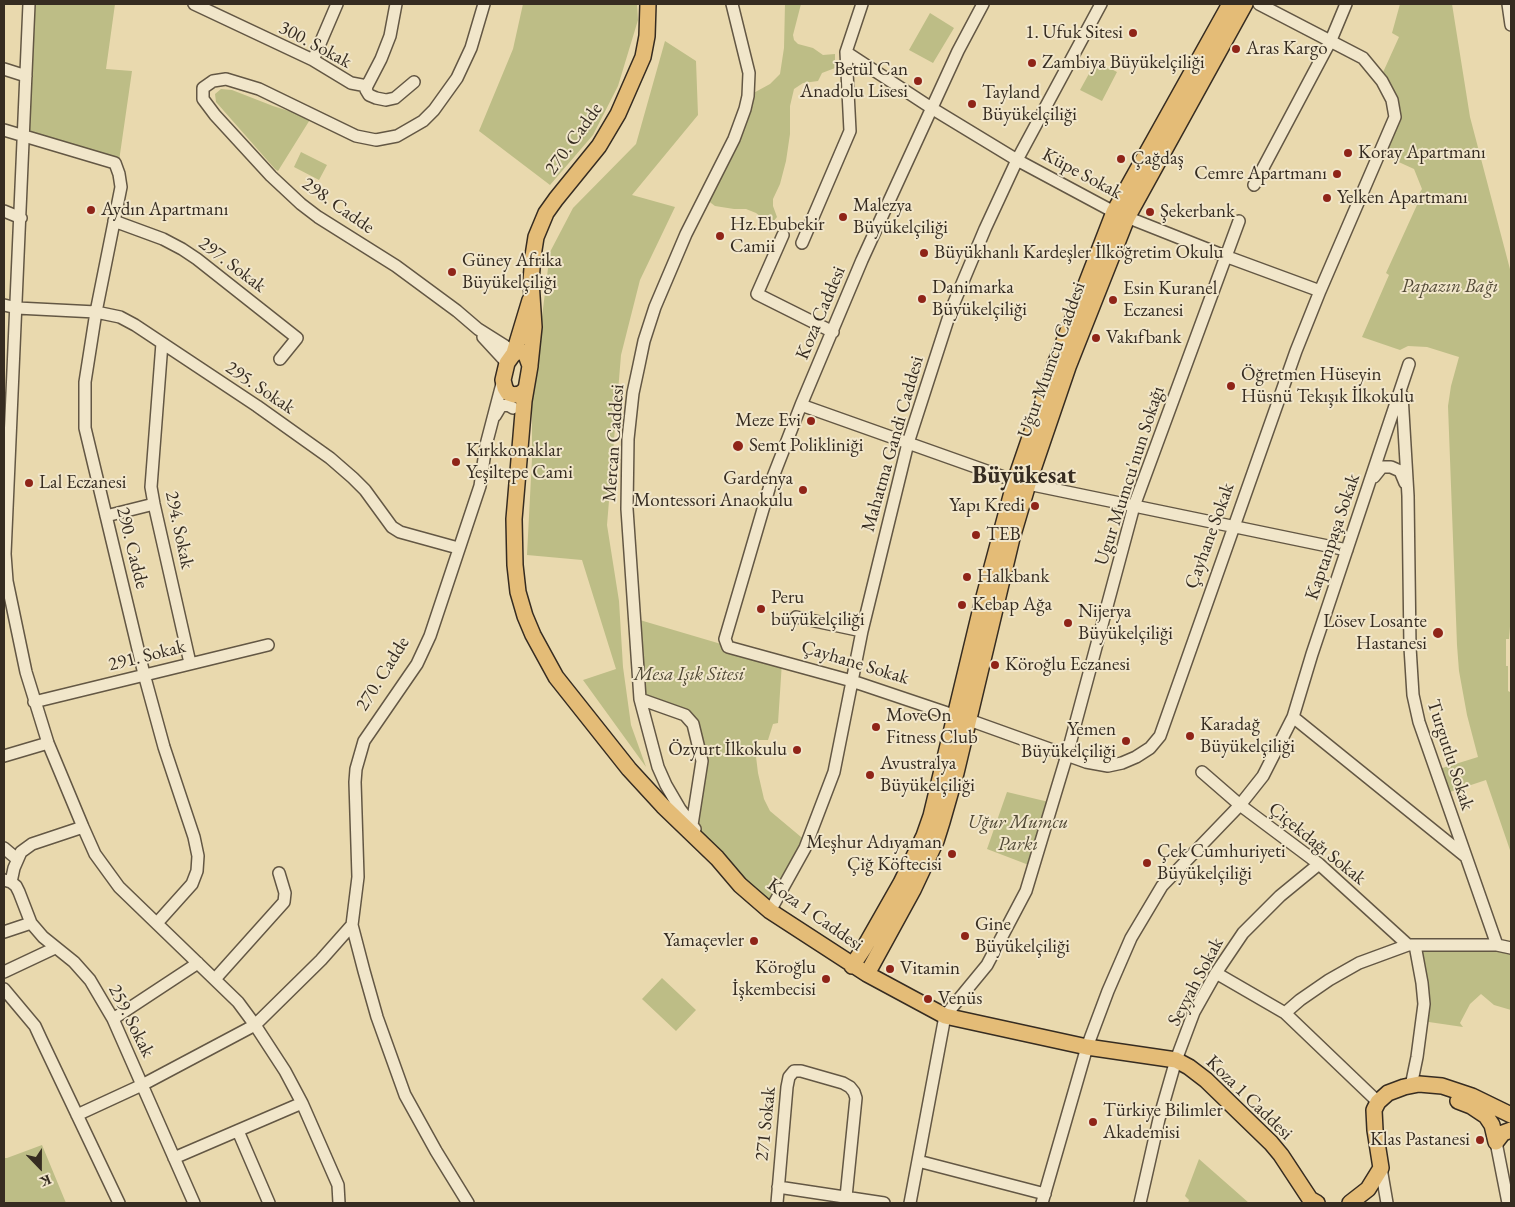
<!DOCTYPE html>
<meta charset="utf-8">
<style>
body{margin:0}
#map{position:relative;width:1515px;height:1207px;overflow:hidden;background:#e9d9ae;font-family:"EB Garamond",serif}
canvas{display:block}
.frame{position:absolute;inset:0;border:5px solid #362c21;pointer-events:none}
.north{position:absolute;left:15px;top:1142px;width:50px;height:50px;-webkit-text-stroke:4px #f1e6ca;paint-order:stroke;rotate:158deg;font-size:14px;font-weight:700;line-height:20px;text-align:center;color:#362c21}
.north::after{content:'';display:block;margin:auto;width:18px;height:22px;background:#362c21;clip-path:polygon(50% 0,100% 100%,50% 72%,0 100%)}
</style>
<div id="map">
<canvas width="1515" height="1207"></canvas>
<div class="frame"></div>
<div class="north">K</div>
</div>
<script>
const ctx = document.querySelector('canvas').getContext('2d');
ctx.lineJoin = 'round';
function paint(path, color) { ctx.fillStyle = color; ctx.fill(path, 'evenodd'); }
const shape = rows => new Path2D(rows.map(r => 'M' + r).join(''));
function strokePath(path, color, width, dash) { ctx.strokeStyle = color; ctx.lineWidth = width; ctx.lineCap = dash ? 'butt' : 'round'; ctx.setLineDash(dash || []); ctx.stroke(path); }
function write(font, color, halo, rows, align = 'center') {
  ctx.font = font + ' "EB Garamond",serif'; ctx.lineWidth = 4; ctx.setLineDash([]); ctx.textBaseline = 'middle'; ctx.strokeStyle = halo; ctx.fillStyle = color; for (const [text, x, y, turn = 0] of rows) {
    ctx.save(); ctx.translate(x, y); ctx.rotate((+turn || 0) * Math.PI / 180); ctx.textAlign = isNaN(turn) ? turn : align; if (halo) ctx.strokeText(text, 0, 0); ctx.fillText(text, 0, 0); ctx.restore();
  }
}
paint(shape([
 [29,4,115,4,106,69,132,71,119,161,23,135],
 [523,4,637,4,638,20,618,86,593,135,550,185,479,131,513,49],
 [785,4,801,4,793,35,794,40,798,44,813,48,823,55,835,54,835,68,822,73,818,81,803,83,794,89,790,106,790,134,786,161,780,184,773,199,773,206,777,217,773,222,765,220,756,213,746,209,734,209,715,206,707,200,748,96,770,84,780,74,784,48],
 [1400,4,1452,4,1470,117,1511,273,1511,614,1509,639,1506,639,1506,666,1508,666,1508,691,1510,692,1511,716,1511,853,1486,780,1444,794,1436,770,1478,757,1467,715,1459,671,1457,645,1448,406,1451,386,1459,357,1427,347,1408,346,1400,350,1362,337,1389,275,1386,273,1417,205,1414,205,1414,202,1422,189,1414,169,1379,153,1395,117,1380,79,1399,37,1392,33],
 [930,13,954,28,933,63,909,50],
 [665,41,696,61,698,115,632,195,675,207,640,280,621,355,607,525,619,601,623,667,631,725,646,767,583,680,616,669,582,560,527,555,532,458,532,398,550,252,573,208,636,144],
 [1096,61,1117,72,1102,101,1080,90],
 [221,89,232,90,273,106,311,118,278,171,275,169,216,102,215,94],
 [301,152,327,165,319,180,294,167],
 [633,618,782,662,778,723,773,724,768,740,754,740,758,773,764,799,770,811,807,842,770,911,692,825,702,761,693,724,640,699],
 [1007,792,1053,803,1034,867,987,849],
 [1415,945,1511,948,1511,1010,1494,1005,1481,994,1470,1004,1460,1023,1463,1027,1422,1021],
 [662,978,696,1010,676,1031,642,999],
 [42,1145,66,1203,4,1203,4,1158,7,1158],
 [1199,1159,1249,1203,1188,1203,1189,1200,1185,1196]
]), '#bdbd86');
const minor = shape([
 [29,4,5,554,7,581,26,672,48,743,83,827,95,854,119,887,238,1002,255,1025,285,1071,302,1103,338,1185,339,1203],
 [194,4,313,60,351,83,367,86,366,90,369,95,376,98,386,100,395,98,414,82],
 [484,4,471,48,457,78,434,110,423,121,397,136,376,140,356,136,259,89,226,79,213,81,203,88,203,99,215,115,271,176,301,204,318,217,396,266,457,311,478,329,505,346,514,353],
 [1508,4,1511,25],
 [846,52,933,109,1017,160,1114,212,1225,256,1320,291],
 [313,60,337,4],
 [4,69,26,76],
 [367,86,381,59,390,36,396,4],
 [4,130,115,163,119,174,121,187,96,312,85,382,85,428,144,674,164,747,194,837,198,856,197,871,192,884,157,923],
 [1254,185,1331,40,1346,4],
 [4,211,21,218],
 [114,221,163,239,182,249,197,259,297,338,280,359],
 [783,235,757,294,833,332],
 [802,243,850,131,846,52,862,4],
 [4,305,17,308,96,312,120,317,135,325,257,406,330,458,353,478,365,490,392,527,400,532,458,548],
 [483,337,507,363],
 [162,343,151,487,154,504,190,663],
 [1402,395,1408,496,1410,647,1413,695,1419,722,1497,945],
 [801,405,1015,481],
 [495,416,501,406,508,405,513,408],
 [1374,477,1382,467,1391,467,1400,471,1405,483],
 [1028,484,1347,550],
 [106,516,154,504],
 [796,617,862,631],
 [640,699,685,715,693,724,702,761,692,825],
 [34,702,268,645],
 [956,716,852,681,728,647,725,639,771,482,801,405,862,260,958,51,983,4],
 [1293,717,1465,856],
 [969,720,1086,762,1108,766,1122,763,1136,757,1150,748,1160,736,1296,351,1320,291,1395,117,1392,100,1382,81,1363,58,1259,4],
 [4,756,48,743],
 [1202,772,1240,805,1319,864,1408,945],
 [695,829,680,809,666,785,658,767,640,699,627,509,628,439,633,393,639,365,644,341,655,307,686,234,734,139,745,109,748,96,749,73,732,4],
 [4,848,17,859],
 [4,880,11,882,16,886,19,892,31,923,43,937,74,962,90,980,113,1019,194,1203],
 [11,882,14,868,21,852,32,844,83,827],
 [770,911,805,848,834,772,862,631,908,443,951,310,985,229,1017,160,1101,4],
 [4,932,31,923],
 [4,972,55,948],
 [1216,973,1285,1013,1378,1102],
 [215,979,284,902,285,893,279,873],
 [4,989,35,1026,41,1039,119,1203],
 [1285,1013,1300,1000,1329,980,1359,963,1408,945,1497,945,1511,948],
 [113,1019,198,963],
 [1411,1086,1417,1057,1424,1004,1422,983,1415,945],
 [77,1115,142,1085,255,1025,321,960,352,925],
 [238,1131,269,1203],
 [1496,1142,1508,1203],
 [174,1158,302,1103],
 [918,1161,1045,1194],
 [1381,1168,1387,1203],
 [778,1187,884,1203],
 [468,1203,436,1151,405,1095,377,1017,364,971,352,925,358,877,355,782,356,769,364,741,417,664,430,636,480,486,486,445,503,380],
 [777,1203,787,1087,789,1077,794,1071,801,1071,843,1083,850,1087,854,1092,856,1098,846,1197],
 [910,1203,945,1016,987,965,1026,891,1067,755,1134,506,1239,221],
 [1042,1203,1087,1047,1108,991,1131,938,1162,886,1240,805,1263,776,1293,717,1312,654,1409,364],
 [1140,1203,1159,1119,1176,1060,1194,1012,1216,973,1243,933,1280,896,1319,864]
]);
const major = shape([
 [514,353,530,300],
 [530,365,534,327,531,281,533,256,536,237,546,213,556,199,599,146,618,114,643,57,647,36,648,4],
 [525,390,520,394,514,395,508,393,505,388,503,380,507,363,512,356,516,352,522,352,526,355,530,366,524,401,514,519,515,565,518,592,525,616,533,635,556,677,629,769,663,806,717,858,740,885,770,911,867,974,945,1016,1087,1047,1176,1060,1189,1067,1206,1080,1271,1143,1281,1155,1310,1199,1317,1203],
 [852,966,864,948,901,883,924,836,931,816,981,608,1015,481,1056,362,1114,212,1230,4],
 [867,974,913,890,936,841,942,822,956,773,1012,538,1028,484,1068,367,1127,218,1245,4],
 [1458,1101,1471,1106,1486,1116,1492,1125,1496,1142],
 [1496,1142,1503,1133,1511,1130],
 [1350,1203,1368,1189,1381,1168,1375,1130,1374,1110,1378,1102,1388,1093,1404,1087,1419,1084,1442,1086,1472,1096,1511,1115]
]);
strokePath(minor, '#635744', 14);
strokePath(major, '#362c21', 18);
strokePath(minor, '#f1e6ca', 11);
strokePath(major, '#e4bc77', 15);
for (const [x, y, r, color] of [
 [1133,33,5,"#8f2418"],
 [1236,49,5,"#8f2418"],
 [1032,63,5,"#8f2418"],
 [918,81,5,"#8f2418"],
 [972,104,5,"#8f2418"],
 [1348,153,5,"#8f2418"],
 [1121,159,5,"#8f2418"],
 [1337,174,5,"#8f2418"],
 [1327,198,5,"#8f2418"],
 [91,210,5,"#8f2418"],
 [1150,212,5,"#8f2418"],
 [843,217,5,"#8f2418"],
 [720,236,5,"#8f2418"],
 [924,253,5,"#8f2418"],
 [452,272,5,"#8f2418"],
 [922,299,5,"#8f2418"],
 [1113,300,5,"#8f2418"],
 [1096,338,5,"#8f2418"],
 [1231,386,5,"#8f2418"],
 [811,421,5,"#8f2418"],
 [738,446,6,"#8f2418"],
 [456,462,5,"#8f2418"],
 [29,483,5,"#8f2418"],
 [803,490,5,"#8f2418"],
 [1035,506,5,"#8f2418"],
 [976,535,5,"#8f2418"],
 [967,577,5,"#8f2418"],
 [962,605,5,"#8f2418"],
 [761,609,5,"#8f2418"],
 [1068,623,5,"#8f2418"],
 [1438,633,6,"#8f2418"],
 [995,665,5,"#8f2418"],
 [876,727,5,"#8f2418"],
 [1190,736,5,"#8f2418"],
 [1126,741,5,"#8f2418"],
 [797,750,5,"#8f2418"],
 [870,775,5,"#8f2418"],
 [952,854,5,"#8f2418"],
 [1147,863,5,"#8f2418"],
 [965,936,5,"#8f2418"],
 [754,941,5,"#8f2418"],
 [890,969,5,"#8f2418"],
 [826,979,5,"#8f2418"],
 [928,999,5,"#8f2418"],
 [1093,1122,5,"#8f2418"],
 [1480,1140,5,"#8f2418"]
]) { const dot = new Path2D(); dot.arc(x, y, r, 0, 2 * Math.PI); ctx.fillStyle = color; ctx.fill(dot); strokePath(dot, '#f1e6ca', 2); }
write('19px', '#362c21', '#f1e6ca', [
 ["1. Ufuk Sitesi",1123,33,"right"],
 ["Aras Kargo",1246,49],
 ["Zambiya Büyükelçiliği",1042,63],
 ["Betül Can",908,70,"right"],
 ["Anadolu Lisesi",908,92,"right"],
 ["Tayland",982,93],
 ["Büyükelçiliği",982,115],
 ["Koray Apartmanı",1358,153],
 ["Çağdaş",1131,159],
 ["Cemre Apartmanı",1327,174,"right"],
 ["Yelken Apartmanı",1337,198],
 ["Malezya",853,206],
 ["Büyükelçiliği",853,228],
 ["Aydın Apartmanı",101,210],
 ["Şekerbank",1160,212],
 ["Hz.Ebubekir",730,225],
 ["Camii",730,247],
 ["Büyükhanlı Kardeşler İlköğretim Okulu",934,253],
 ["Güney Afrika",462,261],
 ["Büyükelçiliği",462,283],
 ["Danimarka",932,288],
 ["Büyükelçiliği",932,310],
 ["Esin Kuranel",1123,289],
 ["Eczanesi",1123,311],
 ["Vakıfbank",1106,338],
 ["Öğretmen Hüseyin",1241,375],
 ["Hüsnü Tekışık İlkokulu",1241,397],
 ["Meze Evi",801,421,"right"],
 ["Semt Polikliniği",749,446],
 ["Kırkkonaklar",466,451],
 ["Yeşiltepe Cami",466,473],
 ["Gardenya",793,479,"right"],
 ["Montessori Anaokulu",793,501,"right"],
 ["Lal Eczanesi",39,483],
 ["Yapı Kredi",1025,506,"right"],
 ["TEB",986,535],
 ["Halkbank",977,577],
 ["Peru",771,598],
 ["büyükelçiliği",771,620],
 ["Kebap Ağa",972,605],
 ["Nijerya",1078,612],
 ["Büyükelçiliği",1078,634],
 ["Lösev Losante",1427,622,"right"],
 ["Hastanesi",1427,644,"right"],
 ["Köroğlu Eczanesi",1005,665],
 ["MoveOn",886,716],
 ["Fitness Club",886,738],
 ["Karadağ",1200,725],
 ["Büyükelçiliği",1200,747],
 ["Yemen",1116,730,"right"],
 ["Büyükelçiliği",1116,752,"right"],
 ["Özyurt İlkokulu",787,750,"right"],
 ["Avustralya",880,764],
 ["Büyükelçiliği",880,786],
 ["Meşhur Adıyaman",942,843,"right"],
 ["Çiğ Köftecisi",942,865,"right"],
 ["Çek Cumhuriyeti",1157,852],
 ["Büyükelçiliği",1157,874],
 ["Gine",975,925],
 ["Büyükelçiliği",975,947],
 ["Yamaçevler",744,941,"right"],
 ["Köroğlu",816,968,"right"],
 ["İşkembecisi",816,990,"right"],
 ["Vitamin",900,969],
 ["Venüs",938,999],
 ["Türkiye Bilimler",1103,1111],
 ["Akademisi",1103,1133],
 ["Klas Pastanesi",1470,1140,"right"]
], 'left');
write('19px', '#362c21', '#f1e6ca', [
 ["300. Sokak",315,45,28],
 ["270. Cadde",574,139,-54],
 ["Küpe Sokak",1082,174,28],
 ["298. Cadde",338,206,35],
 ["297. Sokak",232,265,37],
 ["Koza Caddesi",821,313,-67],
 ["Uğur Mumcu Caddesi",1052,360,-70],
 ["295. Sokak",260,388,34],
 ["Mercan Caddesi",614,443,-86],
 ["Mahatma Gandi Caddesi",893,444,-74],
 ["Ugur Mumcu'nun Sokağı",1130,476,-72],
 ["294. Sokak",179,530,78],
 ["Çayhane Sokak",1210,536,-70],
 ["Kaptanpaşa Sokak",1333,537,-71],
 ["290. Cadde",132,548,76],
 ["291. Sokak",147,656,-14],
 ["Çayhane Sokak",855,663,17],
 ["270. Cadde",383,674,-58],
 ["Turgutlu Sokak",1450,755,72],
 ["Çiçekdağı Sokak",1317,844,39],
 ["Koza 1 Caddesi",815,915,35],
 ["Seyyah Sokak",1196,982,-62],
 ["259. Sokak",131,1021,63],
 ["Koza 1 Caddesi",1249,1098,44],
 ["271 Sokak",766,1124,-84]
]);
write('italic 19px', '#514935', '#f1e6ca', [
 ["Papazın Bağı",1450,287],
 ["Mesa Işık Sitesi",689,675],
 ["Uğur Mumcu",1018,823],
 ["Parkı",1018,845]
]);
write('bold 24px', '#362c21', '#f1e6ca', [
 ["Büyükesat",1024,476]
]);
</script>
